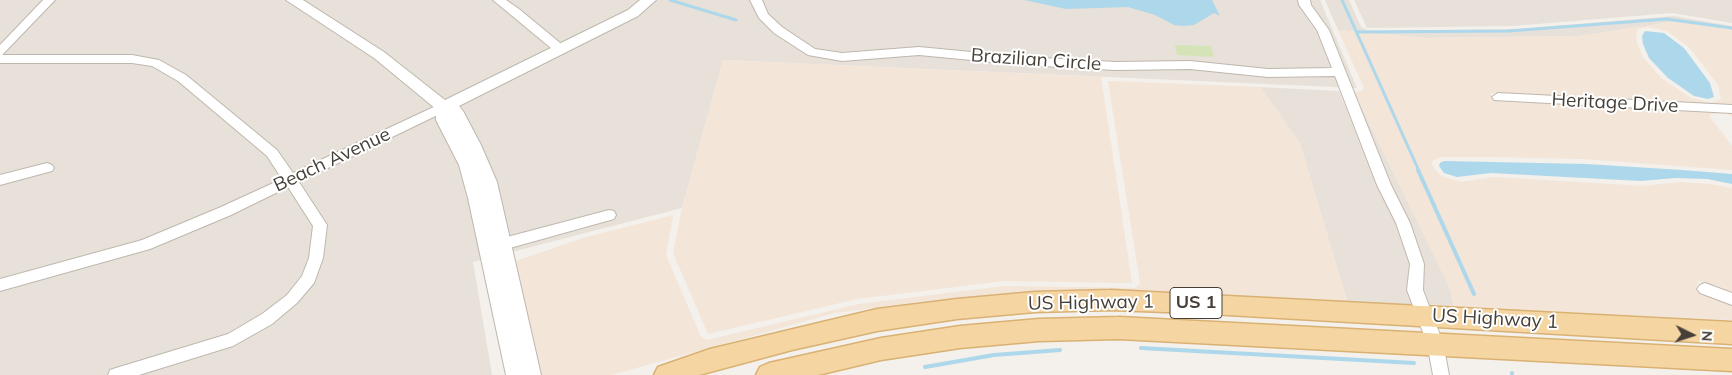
<!DOCTYPE html>
<style>
body{margin:0}
#map{position:relative;width:1732px;height:375px;overflow:hidden;background:#f4f0eb;font-family:Mulish,sans-serif}
canvas{display:block}
.north{position:absolute;left:1667px;top:310px;width:50px;height:50px;-webkit-text-stroke:4px #fff;paint-order:stroke;rotate:94deg;font-size:14px;font-weight:700;line-height:20px;text-align:center;color:#474039}
.north::after{content:'';display:block;margin:auto;width:18px;height:22px;background:#474039;clip-path:polygon(50% 0,100% 100%,50% 72%,0 100%)}
</style>
<div id="map">
<canvas width="1732" height="375"></canvas>
<div class="north">N</div>
</div>
<script>
const ctx = document.querySelector('canvas').getContext('2d');
ctx.lineJoin = 'round';
function paint(path, color) { ctx.fillStyle = color; ctx.fill(path, 'evenodd'); }
const shape = rows => new Path2D(rows.map(r => 'M' + r).join(''));
function strokePath(path, color, width, dash) { ctx.strokeStyle = color; ctx.lineWidth = width; ctx.lineCap = dash ? 'butt' : 'round'; ctx.setLineDash(dash || []); ctx.stroke(path); }
function write(font, color, halo, rows, align = 'center') {
  ctx.font = font + ' Mulish,sans-serif'; ctx.lineWidth = 4; ctx.setLineDash([]); ctx.textBaseline = 'middle'; ctx.strokeStyle = halo; ctx.fillStyle = color; for (const [text, x, y, turn = 0] of rows) {
    ctx.save(); ctx.translate(x, y); ctx.rotate((+turn || 0) * Math.PI / 180); ctx.textAlign = isNaN(turn) ? turn : align; if (halo) ctx.strokeText(text, 0, 0); ctx.fillText(text, 0, 0); ctx.restore();
  }
}
paint(shape([
 [0,0,1320,0,1357,88,723,60,682,208,473,262,492,375,0,375],
 [1325,0,1349,0,1361,27,1369,31,1516,29,1674,16,1732,26,1732,30,1672,22,1579,36,1425,38,1338,30],
 [1354,0,1732,0,1732,23,1672,13,1513,26,1367,28],
 [1260,87,1339,91,1377,185,1395,223,1409,263,1407,288,1413,305,1347,301,1300,143],
 [1352,91,1354,92,1449,286,1454,307,1428,305,1423,291,1424,266,1410,224,1391,185]
]), '#e7e1d9');
paint(shape([
 [1672,22,1732,30,1732,105,1490,93,1494,100,1732,112,1732,116,1725,113,1712,114,1709,116,1732,146,1732,170,1583,159,1495,157,1441,157,1433,160,1432,165,1441,176,1461,182,1494,177,1644,186,1679,182,1710,184,1732,188,1732,294,1698,281,1696,290,1732,303,1732,320,1454,307,1449,286,1354,92,1362,91,1364,88,1338,30,1425,38,1579,36],
 [1647,27,1667,31,1690,48,1718,85,1721,99,1711,103,1691,98,1661,78,1643,57,1637,43,1636,35,1638,29],
 [723,60,1101,77,1132,283,1003,281,857,299,708,334,673,253,682,208],
 [1108,81,1260,87,1300,143,1347,301,1111,295,933,300,835,313,611,375,540,375,513,262,583,238,673,215,666,255,701,337,707,340,859,304,1004,286,1135,288,1140,283]
]), '#f3e5d8');
paint(shape([
 [1175,45,1211,46,1214,57,1177,55]
]), '#d4e4b8');
paint(shape([
 [1024,0,1212,0,1220,16,1214,13,1194,25,1183,26,1174,25,1155,15,1128,7,1066,9],
 [1645,31,1664,33,1684,48,1710,83,1714,97,1708,99,1694,96,1668,78,1649,58,1643,44,1642,36],
 [1444,161,1586,164,1682,170,1732,174,1732,184,1707,179,1675,178,1641,181,1491,173,1457,177,1444,173,1439,166,1440,163]
]), '#add7ea');
strokePath(shape([
 [670,0,736,20],
 [1342,0,1419,171],
 [1357,32,1509,31,1667,19,1732,28]
]), '#add7ea', 3);
strokePath(shape([
 [1418,170,1474,294],
 [1141,348,1414,363],
 [925,367,994,355,1060,350],
 [1512,373,1512,375]
]), '#add7ea', 4);
const minor = shape([
 [43,0,55,0,2,55,132,55,159,60,186,75,277,150,293,173,440,104,444,103,450,107,448,110,299,182,327,225,323,258,314,283,297,303,272,324,233,346,139,375,108,375,110,370,116,368,228,334,262,314,287,295,302,276,309,258,313,226,288,187,231,215,150,249,0,291,0,279,142,240,221,207,282,179,267,156,178,81,152,66,132,63,0,63,0,45,43,0],
 [493,0,506,0,519,9,565,47,567,50,565,53,557,53,493,0],
 [750,0,762,0,768,14,782,27,815,49,842,53,919,47,1024,57,1116,62,1190,61,1268,69,1332,68,1317,30,1299,5,1298,0,1310,0,1311,5,1329,30,1391,185,1410,223,1424,264,1423,290,1443,343,1449,375,1433,375,1427,343,1407,290,1410,264,1396,223,1377,185,1335,76,1268,77,1190,69,1116,70,1024,65,919,55,842,61,808,55,774,33,759,18,750,0],
 [1498,93,1732,105,1732,113,1494,100,1492,97,1498,93],
 [47,163,52,165,54,168,52,171,0,185,0,175,47,163],
 [609,210,614,211,616,215,614,219,492,253,487,251,485,247,487,243,492,241,609,210],
 [1705,283,1732,293,1732,305,1700,293,1697,289,1700,285,1705,283]
]);
const tertiary = shape([
 [286,0,303,0,384,52,445,100,628,10,640,0,656,0,638,16,459,106,463,111,481,145,497,182,541,375,506,375,468,198,459,165,436,120,436,109,374,58,286,0]
]);
const primary = shape([
 [1111,290,1732,322,1732,344,1193,313,1111,310,1035,312,957,319,877,331,792,350,699,375,654,375,658,367,710,349,877,309,957,299,1035,292,1111,290],
 [1119,317,1732,349,1732,371,1119,339,1039,341,960,348,881,360,818,375,756,375,760,367,769,363,881,338,960,326,1039,319,1119,317]
]);
strokePath(minor, '#beb7ae', 2);
strokePath(tertiary, '#beb7ae', 2);
strokePath(primary, '#d9b173', 3);
paint(minor, '#fff');
paint(tertiary, '#fff');
paint(primary, '#f5d6a2');
for (const [x, y, w] of [
 [1196,303,52]
]) { const box = new Path2D(); box.roundRect(x - w / 2, y - 15.5, w, 31, 4); ctx.fillStyle = '#fff'; ctx.fill(box); strokePath(box, '#474039', 1); }
write('bold 18px', '#474039', null, [
 ["US 1",1196,303]
]);
write('19px', '#474039', '#fff', [
 ["Brazilian Circle",1036,60,4],
 ["Heritage Drive",1615,103,3],
 ["Beach Avenue",332,160,-25],
 ["US Highway 1",1091,303,-1],
 ["US Highway 1",1495,319,3]
]);
</script>
